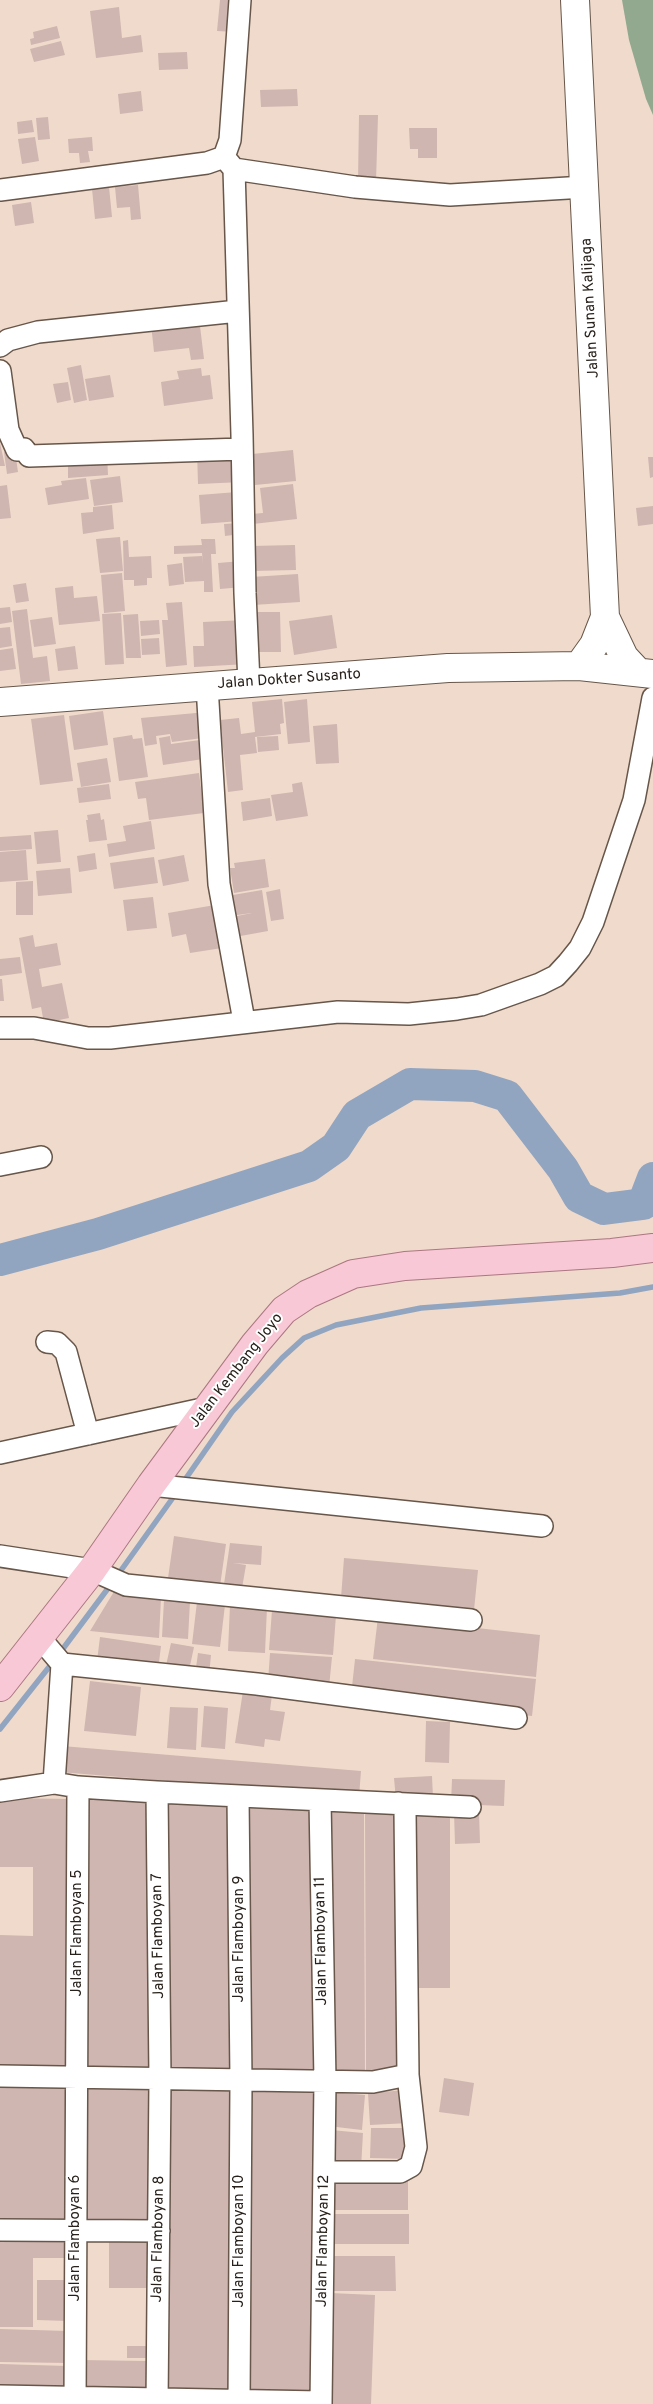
<!DOCTYPE html>
<style>
body{margin:0}
canvas{display:block;background:#efdacb}
</style>
<canvas width="653" height="2404"></canvas>
<script>
const ctx = document.querySelector('canvas').getContext('2d');
ctx.lineJoin = 'round';
function paint(path, color) { ctx.fillStyle = color; ctx.fill(path, 'evenodd'); }
const shape = rows => new Path2D(rows.map(r => 'M' + r).join(''));
function strokePath(path, color, width, dash) { ctx.strokeStyle = color; ctx.lineWidth = width; ctx.lineCap = dash ? 'butt' : 'round'; ctx.setLineDash(dash || []); ctx.stroke(path); }
function write(font, color, halo, rows, align = 'center') {
  ctx.font = font + ' Overpass,sans-serif'; ctx.lineWidth = 4; ctx.setLineDash([]); ctx.textBaseline = 'middle'; ctx.strokeStyle = halo; ctx.fillStyle = color; for (const [text, x, y, turn = 0] of rows) {
    ctx.save(); ctx.translate(x, y); ctx.rotate((+turn || 0) * Math.PI / 180); ctx.textAlign = isNaN(turn) ? turn : align; if (halo) ctx.strokeText(text, 0, 0); ctx.fillText(text, 0, 0); ctx.restore();
  }
}
paint(shape([
 [622,0,653,0,653,115,646,99,629,40]
]), '#93a98f');
strokePath(shape([
 [182,1484,232,1412,282,1358,304,1338,336,1325,421,1308,620,1293,653,1287],
 [117,1576,177,1492],
 [59,1654,112,1583],
 [0,1729,53,1662]
]), '#92a5c0', 5.5);
strokePath(shape([
 [0,1260,98,1234,309,1166,336,1147,357,1115,410,1084,475,1086,507,1096,563,1169,579,1197,604,1209,643,1204,653,1178]
]), '#92a5c0', 32);
paint(shape([
 [220,0,236,0,234,32,217,31],
 [119,7,122,38,141,35,143,52,96,58,90,11],
 [57,26,60,38,31,45,30,39,34,38,33,32],
 [61,41,65,55,34,62,30,49],
 [187,52,188,69,159,70,158,53],
 [297,89,298,106,261,107,260,90],
 [141,91,143,111,120,114,118,94],
 [359,115,378,115,376,182,358,181],
 [48,117,50,139,38,140,36,118],
 [32,120,34,132,18,134,17,122],
 [409,128,437,128,437,158,418,158,418,149,410,149],
 [35,137,39,161,22,164,18,139],
 [92,137,93,151,88,151,90,162,80,163,79,153,69,153,68,139],
 [138,185,141,219,131,220,130,207,117,208,115,187],
 [109,187,112,217,95,219,92,189],
 [31,202,34,223,15,226,12,205],
 [199,318,204,359,191,360,189,348,154,352,151,324],
 [81,365,87,400,74,403,67,368],
 [201,368,202,376,210,375,213,399,164,406,161,382,179,379,177,371],
 [110,375,114,397,89,401,85,379],
 [68,382,71,400,57,403,53,384],
 [0,443,5,466,0,466],
 [241,450,242,482,198,484,197,451],
 [293,450,296,481,255,485,252,454],
 [15,451,18,472,7,474,4,452],
 [107,455,108,475,68,478,68,466,63,466,62,458],
 [648,457,653,457,653,477,650,478],
 [120,476,123,502,94,506,90,480],
 [86,478,89,499,48,505,45,488,62,485,61,481],
 [293,484,297,519,253,524,252,514,263,513,260,488],
 [7,485,11,518,0,519,0,486],
 [237,492,240,521,201,524,199,495],
 [112,505,114,529,83,534,81,513,93,512,93,507],
 [653,506,653,524,638,526,636,508],
 [240,523,241,534,225,536,224,524],
 [120,537,123,571,100,573,96,539],
 [201,539,215,539,216,554,211,554,213,592,204,592,204,581,185,582,183,557,202,556,203,564,202,553,174,554,174,546,202,545],
 [128,540,129,557,151,556,152,578,147,578,147,585,134,586,134,580,124,580,123,541],
 [295,545,296,570,251,571,251,546],
 [242,561,243,587,220,589,218,563],
 [182,563,184,584,169,586,167,565],
 [122,573,125,611,104,613,101,575],
 [298,574,300,602,253,605,251,577],
 [26,583,29,601,16,603,13,585],
 [73,586,74,598,97,596,100,621,59,625,55,588],
 [182,602,187,665,166,667,162,620,168,620,166,603],
 [10,607,12,622,0,624,0,608],
 [27,609,33,658,47,656,50,681,21,684,12,611],
 [254,612,280,612,281,652,255,652],
 [121,613,124,664,105,665,102,614],
 [138,614,141,658,126,658,123,615],
 [332,615,337,648,294,655,289,621],
 [52,617,56,644,34,647,30,620],
 [159,620,160,634,141,636,140,621],
 [245,620,247,664,194,667,193,646,204,646,203,622],
 [10,627,12,646,0,648,0,628],
 [159,638,160,654,142,655,141,639],
 [75,646,78,669,58,671,55,649],
 [13,648,16,669,0,671,0,650],
 [282,699,284,723,280,724,281,734,255,737,257,753,240,755,243,790,228,792,220,720,239,718,241,734,255,732,252,702],
 [307,699,310,742,288,744,284,702],
 [103,711,108,745,74,750,69,716],
 [207,712,210,737,172,742,170,734,156,736,157,744,145,746,141,718],
 [64,715,73,781,40,785,31,719],
 [337,724,339,763,316,764,313,726],
 [132,735,133,739,142,738,148,777,119,781,113,738],
 [170,736,171,744,207,739,210,758,163,765,159,738],
 [278,736,279,750,258,752,257,737],
 [107,758,111,782,81,787,77,763],
 [199,773,204,813,149,820,146,798,138,799,135,782],
 [302,782,308,816,276,821,271,795,293,792,292,784],
 [109,784,111,799,79,803,77,788],
 [270,798,272,816,243,821,241,802],
 [100,813,101,820,104,819,107,840,89,842,86,820,88,820,87,815],
 [151,821,155,849,109,857,107,844,126,841,123,826],
 [58,830,61,862,37,864,34,832],
 [31,835,32,849,0,851,0,837],
 [26,850,28,880,0,882,0,852],
 [95,853,97,869,79,872,77,856],
 [184,855,189,881,163,886,158,860],
 [154,857,158,883,114,889,110,863],
 [265,859,269,887,234,893,230,868,235,868,234,863],
 [70,868,72,893,38,896,36,871],
 [33,881,33,915,16,915,16,882],
 [280,889,284,919,271,921,266,892],
 [262,890,268,931,235,937,232,917,252,913,230,916,227,896],
 [153,897,157,928,127,931,123,900],
 [215,905,222,948,190,953,186,934,172,937,168,913],
 [33,935,35,947,57,943,61,965,39,969,42,987,62,983,69,1018,44,1023,41,1007,32,1009,19,938],
 [20,957,22,973,0,976,0,959],
 [0,979,2,979,4,1001,0,1001],
 [174,1536,226,1544,219,1593,167,1585],
 [230,1543,262,1546,261,1565,233,1563,246,1565,241,1594,223,1591],
 [344,1558,478,1570,474,1610,341,1598],
 [115,1590,161,1598,159,1638,90,1631],
 [164,1600,190,1601,188,1639,162,1637],
 [197,1602,225,1605,220,1647,192,1644],
 [230,1605,267,1607,265,1653,228,1651],
 [272,1610,336,1615,333,1655,269,1650],
 [378,1617,540,1635,536,1677,373,1659],
 [100,1637,161,1646,158,1670,97,1661],
 [171,1643,194,1647,188,1675,165,1670],
 [198,1653,211,1655,209,1676,195,1675],
 [270,1653,332,1657,329,1687,268,1682],
 [355,1659,536,1679,532,1716,351,1696],
 [90,1681,141,1687,136,1736,84,1731],
 [243,1691,272,1695,270,1710,285,1712,280,1741,265,1739,264,1747,235,1743],
 [204,1706,228,1708,225,1749,201,1747],
 [170,1707,198,1708,196,1750,167,1748],
 [426,1721,450,1722,449,1763,425,1762],
 [62,1746,361,1771,359,1797,60,1772],
 [432,1776,433,1798,396,1800,394,1778],
 [452,1779,505,1780,504,1806,451,1804],
 [80,1797,153,1797,154,2074,81,2074],
 [0,1798,71,1799,69,2073,0,2072,0,1935,33,1936,33,1867,0,1867],
 [162,1802,233,1802,235,2077,164,2077],
 [243,1808,315,1808,318,2076,246,2077],
 [325,1811,364,1811,365,2080,326,2080],
 [365,1811,399,1811,401,2072,366,2072],
 [411,1812,450,1813,450,1988,411,1988],
 [479,1812,480,1843,455,1844,454,1813],
 [444,2078,474,2083,469,2116,439,2112],
 [0,2085,72,2086,70,2225,0,2223],
 [81,2085,155,2086,154,2226,80,2225],
 [165,2087,237,2088,233,2395,161,2394],
 [407,2090,409,2123,370,2125,368,2093],
 [250,2091,319,2092,315,2399,245,2398],
 [331,2092,365,2095,362,2130,328,2126],
 [371,2128,409,2128,409,2159,370,2158],
 [331,2130,363,2133,361,2168,328,2166],
 [331,2179,408,2179,408,2210,331,2210],
 [330,2214,409,2214,409,2244,330,2244],
 [0,2236,68,2237,67,2258,33,2258,33,2327,0,2327],
 [109,2237,155,2237,155,2288,109,2288],
 [329,2256,395,2256,396,2291,329,2291],
 [37,2280,69,2280,68,2321,37,2320],
 [330,2293,375,2295,371,2404,327,2404],
 [0,2329,68,2331,67,2363,0,2362],
 [127,2346,150,2346,149,2358,127,2358],
 [81,2360,146,2361,146,2395,81,2395],
 [0,2364,67,2366,66,2394,0,2393]
]), '#d0b6b1');
const street = shape([
 [224,157,234,169,242,435,245,593,249,683],
 [234,169,355,187,450,195,585,187],
 [0,190,207,163,224,157,230,140,240,0],
 [0,346,8,340,38,332,238,311],
 [0,371,8,430,17,450,24,449,29,456,242,449],
 [207,686,219,884,244,1021],
 [0,1028,34,1028,88,1038,110,1038,338,1012,409,1014,457,1009,481,1005,540,984,556,976,568,963,580,948,593,922,634,800,653,698],
 [0,1165,41,1157],
 [47,1342,57,1343,66,1352,88,1434],
 [0,1453,207,1408],
 [151,1485,542,1526],
 [0,1556,92,1570,126,1585,471,1620],
 [39,1637,62,1664,257,1684,516,1718],
 [54,1783,62,1664],
 [0,1791,54,1783,78,1787,157,1792,470,1807],
 [157,1792,160,2079,157,2404],
 [238,1796,241,2081,239,2404],
 [320,1800,325,2081,321,2404],
 [0,2076,373,2082,408,2075],
 [325,2172,400,2172,411,2166,416,2147,408,2075,405,1811,402,1805,398,1803],
 [0,2230,159,2231],
 [0,2396,321,2402],
 [75,2404,78,1787]
]);
const secondary = shape([
 [575,0,605,617,594,645,579,666],
 [605,617,624,657,638,672],
 [0,702,448,668,579,666,653,674]
]);
const primary = shape([
 [0,1687,92,1570,151,1485,255,1344,284,1310,308,1294,353,1274,405,1266,612,1253,653,1248]
]);
strokePath(street, '#675649', 24);
strokePath(secondary, '#675649', 30);
strokePath(primary, '#ac7682', 30);
strokePath(street, '#fff', 21);
strokePath(secondary, '#fff', 28);
strokePath(primary, '#f8c8d6', 28);
write('15px', '#28211b', '#fff', [
 ["Jalan Sunan Kalijaga",591,308,-93],
 ["Jalan Dokter Susanto",289,680,-4],
 ["Jalan Kembang Joyo",237,1371,-52],
 ["Jalan Flamboyan 5",78,1933,-90],
 ["Jalan Flamboyan 7",159,1936,-91],
 ["Jalan Flamboyan 9",240,1939,-90],
 ["Jalan Flamboyan 11",322,1941,-91],
 ["Jalan Flamboyan 6",76,2238,-90],
 ["Jalan Flamboyan 8",159,2239,-89],
 ["Jalan Flamboyan 10",240,2241,-90],
 ["Jalan Flamboyan 12",324,2241,-89]
]);
</script>
